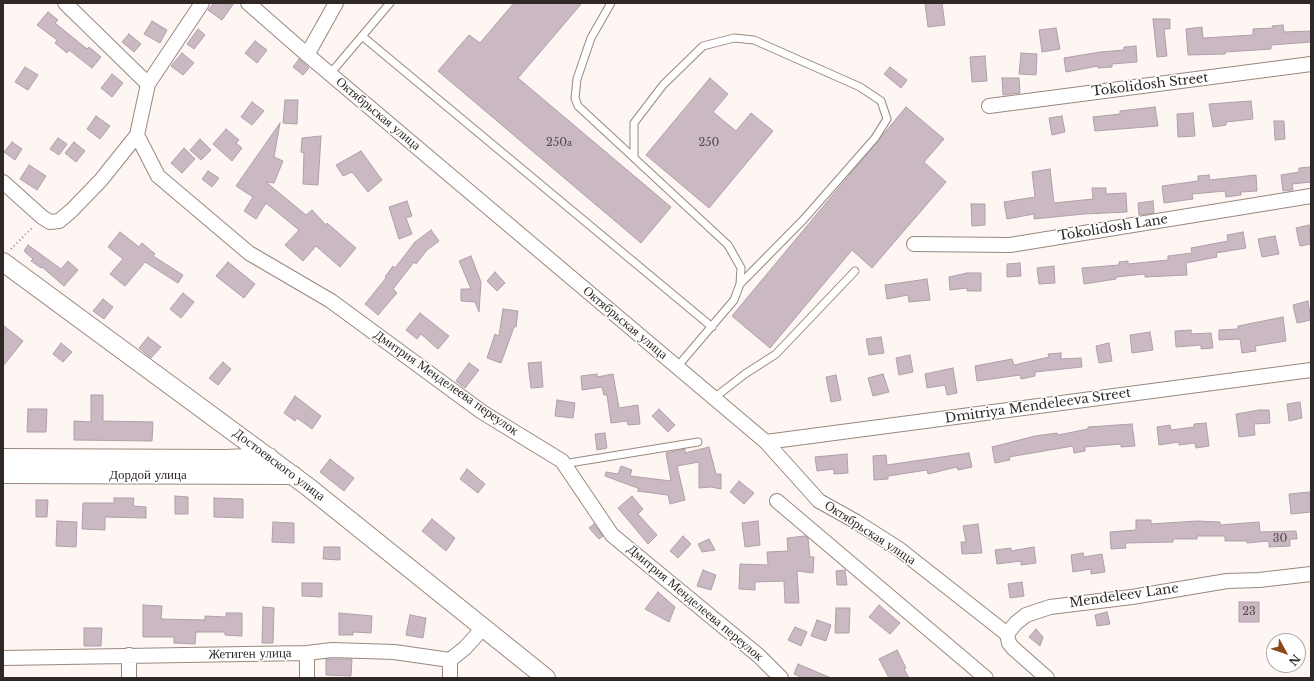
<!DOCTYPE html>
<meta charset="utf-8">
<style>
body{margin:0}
#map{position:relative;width:1314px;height:681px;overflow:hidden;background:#fef6f2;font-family:"Libre Baskerville",serif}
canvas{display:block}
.frame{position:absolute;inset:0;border:4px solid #2f2824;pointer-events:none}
.north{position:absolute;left:1266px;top:633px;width:40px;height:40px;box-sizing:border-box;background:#fff;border:1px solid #aca9a7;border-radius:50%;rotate:130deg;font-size:11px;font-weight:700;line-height:16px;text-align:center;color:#2f2824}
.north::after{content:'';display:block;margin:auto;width:14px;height:18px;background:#8b4918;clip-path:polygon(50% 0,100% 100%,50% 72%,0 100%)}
</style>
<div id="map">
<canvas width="1314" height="681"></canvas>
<div class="frame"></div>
<div class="north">N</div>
</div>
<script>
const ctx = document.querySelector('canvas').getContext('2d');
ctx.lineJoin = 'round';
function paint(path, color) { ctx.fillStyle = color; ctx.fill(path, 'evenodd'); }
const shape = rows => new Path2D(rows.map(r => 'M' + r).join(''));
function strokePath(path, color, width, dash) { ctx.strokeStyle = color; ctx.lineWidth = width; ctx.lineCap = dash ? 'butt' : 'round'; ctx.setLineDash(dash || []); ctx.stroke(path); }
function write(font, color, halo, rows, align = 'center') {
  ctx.font = font + ' "Libre Baskerville",serif'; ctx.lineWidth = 3; ctx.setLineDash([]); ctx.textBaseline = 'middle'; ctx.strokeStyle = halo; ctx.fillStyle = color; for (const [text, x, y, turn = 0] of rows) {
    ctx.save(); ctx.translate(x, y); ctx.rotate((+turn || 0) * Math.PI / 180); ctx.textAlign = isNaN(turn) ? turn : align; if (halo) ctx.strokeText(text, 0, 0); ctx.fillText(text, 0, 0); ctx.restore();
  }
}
const building = shape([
 [214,3,234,3,222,20,208,10,214,3],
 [514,3,582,3,518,78,671,207,641,243,438,71,469,35,480,43,514,3],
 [925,3,942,3,945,25,928,27,925,3],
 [48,12,58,20,55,23,87,49,89,47,101,57,92,68,69,50,67,53,55,43,57,40,37,25,48,12],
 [1153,19,1170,19,1170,29,1164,29,1167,56,1157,57,1153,19],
 [152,21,167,30,160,43,144,34,152,21],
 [1283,25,1284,32,1311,31,1311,42,1271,45,1271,49,1225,52,1225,54,1188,55,1186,29,1202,27,1203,38,1253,35,1253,29,1273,28,1272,26,1283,25],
 [1056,28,1060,49,1042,52,1039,30,1056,28],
 [198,29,205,35,194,49,187,44,198,29],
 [129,34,141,44,134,52,122,42,129,34],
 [255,41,267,50,257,63,245,53,255,41],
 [1136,46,1137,62,1112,64,1112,67,1098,68,1098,66,1066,72,1064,58,1100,52,1124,50,1124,47,1136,46],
 [182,53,194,63,183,75,171,66,182,53],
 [1021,53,1037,54,1036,75,1019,74,1021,53],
 [985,56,987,81,972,82,970,57,985,56],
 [299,59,309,68,303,75,293,67,299,59],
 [25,67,38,75,28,90,15,82,25,67],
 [890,67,907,80,901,88,884,74,890,67],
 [112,74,123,83,112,97,101,88,112,74],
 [710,78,728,94,713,112,736,131,751,113,773,131,709,208,646,155,710,78],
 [1002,78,1019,78,1020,93,1003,95,1002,78],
 [285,100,298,100,297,124,283,123,285,100],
 [1251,101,1253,119,1226,122,1226,125,1213,127,1209,104,1251,101],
 [252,102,264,111,252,125,241,117,252,102],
 [906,107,944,139,924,162,946,182,872,268,852,250,770,348,732,316,906,107],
 [1155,107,1158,126,1095,131,1093,117,1120,114,1120,111,1155,107],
 [1193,113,1195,136,1178,137,1177,114,1193,113],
 [96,116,110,126,100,139,87,129,96,116],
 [1062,116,1065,132,1052,135,1049,118,1062,116],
 [1274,121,1284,121,1285,139,1275,140,1274,121],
 [280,123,274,157,283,161,274,183,266,182,306,215,312,210,326,225,327,223,356,248,340,267,316,246,303,261,285,245,299,230,266,203,256,219,244,211,253,197,236,186,280,123],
 [226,129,239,140,236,143,242,148,232,161,213,144,226,129],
 [321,136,318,185,303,184,304,153,301,152,302,138,321,136],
 [58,138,67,144,59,155,50,149,58,138],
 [200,139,211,150,201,160,190,150,200,139],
 [12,142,22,149,15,160,4,152,12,142],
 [74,142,85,151,76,162,65,153,74,142],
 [184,148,195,159,182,173,171,163,184,148],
 [361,151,382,180,368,192,352,172,343,176,336,165,361,151],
 [29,165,46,176,37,190,20,179,29,165],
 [1311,167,1311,182,1292,184,1293,190,1283,191,1281,175,1299,172,1299,168,1311,167],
 [1050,169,1054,203,1093,199,1092,188,1106,188,1106,194,1126,193,1127,212,1084,214,1034,219,1034,214,1007,219,1004,202,1035,197,1032,172,1050,169],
 [208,171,219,178,212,187,202,179,208,171],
 [1209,175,1210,180,1256,175,1257,191,1241,192,1241,195,1226,197,1225,191,1192,194,1193,199,1164,203,1162,186,1198,181,1198,176,1209,175],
 [407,201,412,216,406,218,412,234,399,239,389,207,407,201],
 [1153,201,1154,213,1139,215,1138,203,1153,201],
 [971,204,985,204,985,225,972,226,971,204],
 [1309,225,1311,244,1300,246,1296,228,1309,225],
 [431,230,439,241,427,250,416,264,414,262,393,289,397,293,378,315,365,304,386,278,385,277,393,266,395,268,415,242,431,230],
 [120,232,139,247,142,243,155,254,153,256,183,275,178,283,145,262,125,286,110,274,123,259,108,247,120,232],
 [1243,232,1246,248,1216,253,1217,257,1186,263,1187,275,1145,277,1145,274,1116,277,1116,279,1084,284,1082,268,1119,265,1119,262,1128,261,1128,264,1168,260,1168,256,1192,253,1191,248,1228,241,1227,235,1243,232],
 [1275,236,1279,254,1262,257,1258,239,1275,236],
 [28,245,61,269,68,261,78,270,64,286,42,267,41,268,31,261,33,259,24,251,28,245],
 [471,256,481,282,479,312,475,302,461,301,461,289,471,289,459,261,471,256],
 [228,262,255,284,244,298,216,276,228,262],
 [1020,263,1021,276,1007,277,1007,264,1020,263],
 [1054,266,1055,283,1039,284,1037,268,1054,266],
 [495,272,505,283,497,291,487,281,495,272],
 [967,273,981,273,981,291,967,291,967,288,950,290,949,277,967,273],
 [927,279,930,300,909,302,908,295,887,299,885,285,927,279],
 [183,293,194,302,181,318,170,309,183,293],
 [103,299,113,307,104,319,93,311,103,299],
 [1308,301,1311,320,1297,323,1293,305,1308,301],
 [503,309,518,311,516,327,514,327,501,363,487,358,495,334,499,336,503,309],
 [420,313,449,336,438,349,421,334,417,339,406,330,420,313],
 [1283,317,1286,341,1255,346,1256,351,1242,353,1240,339,1219,340,1219,330,1238,329,1238,326,1283,317],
 [3,325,23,341,3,366,3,325],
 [1191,330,1191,334,1211,333,1213,348,1201,349,1201,345,1176,347,1175,331,1191,330],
 [1150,332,1153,350,1132,353,1130,335,1150,332],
 [148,337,161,347,151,358,139,348,148,337],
 [881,337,884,353,869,355,866,339,881,337],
 [61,343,72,352,63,362,53,354,61,343],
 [1109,343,1112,361,1099,363,1096,346,1109,343],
 [1061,353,1061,359,1081,358,1082,367,1035,372,1035,376,1021,379,1020,375,977,381,975,366,1012,359,1014,365,1049,357,1048,354,1061,353],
 [910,355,913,372,899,375,896,358,910,355],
 [223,362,231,369,218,385,209,378,223,362],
 [541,362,543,387,531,388,528,363,541,362],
 [469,363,479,370,465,388,456,381,469,363],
 [953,368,957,393,947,395,945,385,927,388,925,374,953,368],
 [597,374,597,377,613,374,619,408,638,405,640,424,628,425,627,421,611,423,607,395,604,395,602,387,582,390,581,376,597,374],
 [883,374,889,392,873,396,868,378,883,374],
 [836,375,841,400,831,402,826,377,836,375],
 [91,395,103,395,103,421,153,422,152,441,74,440,74,421,91,422,91,395],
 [295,396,321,416,312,429,297,418,295,421,284,413,295,396],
 [557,400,575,403,573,418,555,416,557,400],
 [1300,402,1302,418,1289,421,1287,404,1300,402],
 [28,409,47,409,46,432,27,432,28,409],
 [659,409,675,425,668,432,652,416,659,409],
 [1259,410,1269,410,1270,423,1254,424,1255,435,1239,437,1236,414,1259,410],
 [1206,423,1209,446,1196,448,1195,443,1179,445,1179,442,1159,445,1157,427,1170,425,1171,430,1194,427,1194,424,1206,423],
 [1132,424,1135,446,1121,447,1121,444,1085,447,1085,451,1074,453,1073,446,1009,457,1010,460,995,463,992,447,1035,436,1057,433,1058,435,1088,429,1088,427,1132,424],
 [605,433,607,448,597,450,595,434,605,433],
 [709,447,716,474,721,474,721,489,711,487,699,488,699,462,677,466,685,500,670,504,668,495,637,491,640,489,605,476,606,472,618,474,621,466,632,470,630,476,671,481,666,453,685,449,685,453,709,447],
 [969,453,972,467,958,470,957,467,928,474,927,470,888,476,888,479,874,480,873,456,886,455,887,465,969,453],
 [847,454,848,473,834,474,834,469,817,471,815,457,847,454],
 [330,459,354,478,344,491,320,472,330,459],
 [467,469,485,484,478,493,460,479,467,469],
 [739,481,754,493,744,504,730,492,739,481],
 [1310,492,1311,512,1291,514,1289,494,1310,492],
 [175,496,188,497,188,514,175,514,175,496],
 [632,496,643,509,638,514,657,535,648,544,618,508,632,496],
 [114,498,134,498,133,506,146,507,146,518,105,517,105,530,82,529,83,503,114,503,114,498],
 [214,498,243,499,243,518,214,517,214,498],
 [36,500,48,500,47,517,36,517,36,500],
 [432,519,455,538,446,551,422,531,432,519],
 [1136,520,1151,520,1151,524,1197,521,1220,522,1220,525,1259,522,1260,532,1296,531,1297,539,1290,539,1290,546,1269,547,1269,541,1247,543,1247,541,1225,541,1225,536,1197,536,1197,539,1173,539,1173,542,1125,543,1126,548,1111,549,1110,532,1136,530,1136,520],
 [57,521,77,522,76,547,56,546,57,521],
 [758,521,760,545,745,547,742,523,758,521],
 [273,522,294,523,294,543,272,542,273,522],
 [594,524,603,536,599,539,589,528,594,524],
 [978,524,982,553,962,554,961,542,966,542,963,526,978,524],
 [683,536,691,544,678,558,670,551,683,536],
 [805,536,808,538,810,557,814,557,813,573,797,571,799,603,785,603,784,581,755,582,755,590,739,589,740,564,768,565,767,552,788,551,787,538,805,536],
 [709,539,715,550,702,552,698,544,709,539],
 [324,547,340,547,340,560,323,559,324,547],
 [1034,547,1036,563,1021,565,1021,561,997,564,995,550,1011,548,1011,551,1034,547],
 [1083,553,1084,557,1102,554,1105,572,1091,574,1091,569,1073,572,1071,555,1083,553],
 [703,570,716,575,711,590,697,586,703,570],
 [845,570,847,585,837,585,836,571,845,570],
 [1022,582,1024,596,1010,598,1008,584,1022,582],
 [302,583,322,583,322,597,302,596,302,583],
 [658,592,675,607,669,622,645,609,658,592],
 [1239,602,1259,602,1259,622,1239,622,1239,602],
 [143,605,162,606,161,619,205,620,205,616,226,617,226,613,242,613,242,636,225,635,225,632,196,632,195,644,174,643,174,637,143,637,143,605],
 [879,605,900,623,890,634,869,617,879,605],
 [263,607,274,608,273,643,262,643,263,607],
 [836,608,850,608,849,633,835,633,836,608],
 [1107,612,1110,624,1097,626,1095,615,1107,612],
 [339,613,372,616,371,633,353,632,353,635,339,635,339,613],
 [410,615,426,618,423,638,406,635,410,615],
 [817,620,831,625,826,641,811,636,817,620],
 [795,627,807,632,801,646,788,640,795,627],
 [84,628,102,628,101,646,84,646,84,628],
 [1036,629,1043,637,1040,646,1029,637,1036,629],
 [897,650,906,668,904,669,909,678,889,678,879,659,897,650],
 [326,659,352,659,351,676,326,675,326,659],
 [798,664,831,678,803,678,794,674,798,664]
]);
paint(building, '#cab9c3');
strokePath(building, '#b09faa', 1);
const service = shape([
 [611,3,591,38,577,79,575,98,578,106,728,245,741,268,740,284,734,300,677,367],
 [362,36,712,327],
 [330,74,390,3],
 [634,156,634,123,663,85,703,46,734,38,754,40,860,87,881,101,887,119,875,138,804,219,740,284],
 [714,398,745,374,776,354,855,271],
 [563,464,698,442]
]);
const minor = shape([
 [65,3,148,84],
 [248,3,304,52,766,442,819,501,855,521,899,549,1007,634],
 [307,55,336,3],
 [989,106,1311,64],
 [137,135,158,176,249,253,331,301,482,412,562,461,612,535,759,656,781,678],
 [3,182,42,217,50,222,59,221,71,211,101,180,137,135,148,84,202,3],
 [914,244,1010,245,1311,196],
 [766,442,1311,370],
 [777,501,986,678],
 [3,658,307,653,332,650,394,652,450,660,465,648,483,628],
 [129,678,129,655],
 [307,678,307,653],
 [450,678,450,660],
 [1047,678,1013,648,1009,643,1007,634,1016,623,1026,615,1050,607,1132,597,1227,581,1259,580,1311,574]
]);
const tertiary = shape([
 [3,262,307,486,546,678],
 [3,458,226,459,269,457],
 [3,474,293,475]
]);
strokePath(service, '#99887f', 9);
strokePath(minor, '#99887f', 16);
strokePath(tertiary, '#99887f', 20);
strokePath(shape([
 [11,249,33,227]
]), '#938b87', 2, [1, 3]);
strokePath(service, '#fff', 7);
strokePath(minor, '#fff', 14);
strokePath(tertiary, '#fff', 18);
write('11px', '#564c4c', null, [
 ["250а",559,143],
 ["250",709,143],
 ["30",1280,539],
 ["23",1249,612]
]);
write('13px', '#2f2824', '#fff', [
 ["Tokolidosh Street",1150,85,-7],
 ["Октябрьская улица",378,114,40],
 ["Tokolidosh Lane",1113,228,-9],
 ["Октябрьская улица",625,323,40],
 ["Дмитрия Менделеева переулок",446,383,35],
 ["Dmitriya Mendeleeva Street",1038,406,-8],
 ["Достоевского улица",279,465,37],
 ["Дордой улица",148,475],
 ["Октябрьская улица",870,533,33],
 ["Mendeleev Lane",1124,596,-8],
 ["Дмитрия Менделеева переулок",695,603,40],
 ["Жетиген улица",250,654,-1]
]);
</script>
